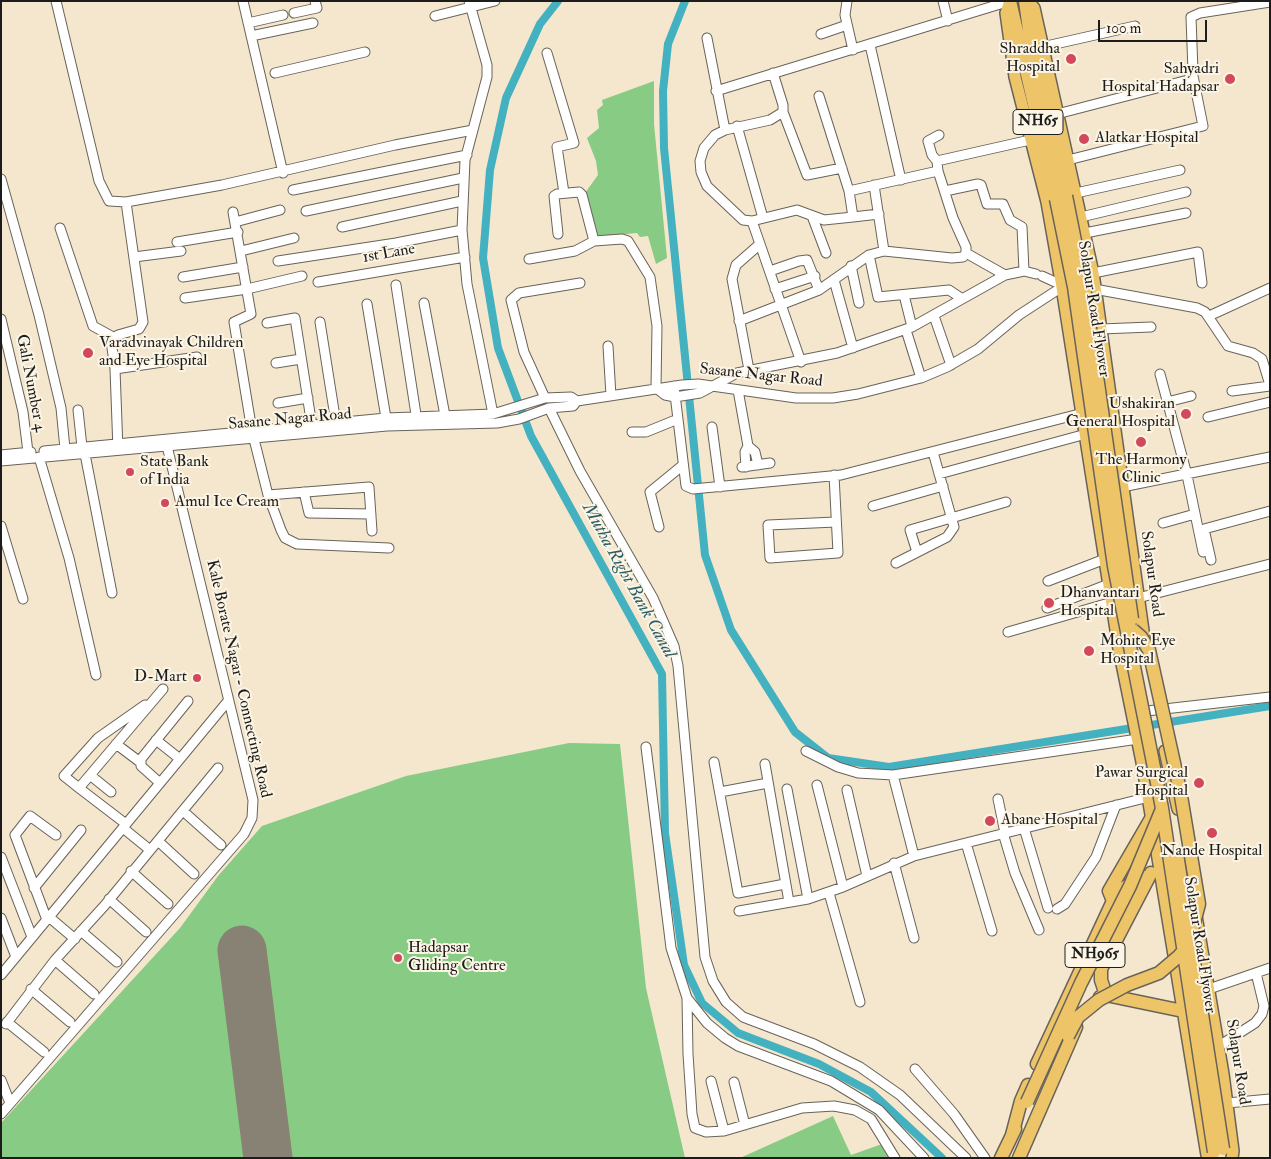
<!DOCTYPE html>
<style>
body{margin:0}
#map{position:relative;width:1271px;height:1159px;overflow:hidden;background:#f5e7cd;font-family:"IM FELL Double Pica",serif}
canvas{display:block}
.frame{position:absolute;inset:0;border:2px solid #1c1c1c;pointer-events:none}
.scale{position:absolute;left:1098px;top:20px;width:109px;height:22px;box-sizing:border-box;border:2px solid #1c1c1c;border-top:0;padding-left:6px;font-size:15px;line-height:18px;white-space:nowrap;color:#1c1c1c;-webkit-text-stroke:4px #fcf5e5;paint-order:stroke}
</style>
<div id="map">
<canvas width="1271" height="1159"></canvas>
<div class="frame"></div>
<div class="scale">100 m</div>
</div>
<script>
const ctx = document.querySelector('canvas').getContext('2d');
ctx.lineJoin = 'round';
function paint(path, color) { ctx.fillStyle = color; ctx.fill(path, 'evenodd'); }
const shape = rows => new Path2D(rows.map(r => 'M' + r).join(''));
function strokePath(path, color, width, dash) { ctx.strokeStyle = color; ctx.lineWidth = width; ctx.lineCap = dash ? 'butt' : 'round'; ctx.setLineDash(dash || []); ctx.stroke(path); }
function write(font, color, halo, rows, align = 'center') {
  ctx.font = font + ' "IM FELL Double Pica",serif'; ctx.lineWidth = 4; ctx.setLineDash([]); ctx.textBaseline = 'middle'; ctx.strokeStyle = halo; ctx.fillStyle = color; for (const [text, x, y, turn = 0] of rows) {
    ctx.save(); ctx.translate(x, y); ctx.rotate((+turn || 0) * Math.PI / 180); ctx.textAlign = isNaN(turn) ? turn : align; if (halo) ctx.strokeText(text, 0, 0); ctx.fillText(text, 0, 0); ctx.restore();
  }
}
paint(shape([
 [654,81,654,124,667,258,656,264,648,236,640,237,637,233,596,237,585,193,598,175,596,161,587,138,599,128,597,110,603,105,602,100],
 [569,743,620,744,646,988,685,1158,1,1158,1,1123,180,928,218,876,262,826,406,776],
 [833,1116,851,1155,885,1143,893,1158,740,1158]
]), '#87cb84');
strokePath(shape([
 [558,1,540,24,506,98,490,170,483,258,498,348,531,436,662,674,665,833,684,965,702,1003,738,1033,819,1064,871,1092,942,1158],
 [685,1,668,44,663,91,664,148,705,555,731,630,795,732,828,758,889,767,1270,706]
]), '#43b1c0', 8);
strokePath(shape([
 [242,950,268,1158]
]), '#888274', 49);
const minor = shape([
 [56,1,99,181,109,201,126,202,222,185,395,145,473,130],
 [243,1,283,173],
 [469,1,487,65,487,77,465,160,462,230,467,284,493,414],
 [847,1,845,15,853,50],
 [943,1,948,21],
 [294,13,317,8,315,1],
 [435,16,495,1],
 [248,23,283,15],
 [821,34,847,25],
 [251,36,313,23],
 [707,38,725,130],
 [870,45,901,180],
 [1042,47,1135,26],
 [547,53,574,143,557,147,564,193],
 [275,73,365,52],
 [773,73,783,105,783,112,807,175,842,168],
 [716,91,1010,1],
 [819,96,849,191],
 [783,112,770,120,725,130,715,135,704,148,700,161,701,172,707,186,743,220,752,221,797,210,824,220,853,217,849,191,938,171],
 [1057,114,1188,80,1193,72,1191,17,1200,13,1270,2],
 [737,126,763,218],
 [1068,160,1203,126,1193,76],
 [937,161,932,155,928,141,939,135],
 [1,179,39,315,61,408,65,449],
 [874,185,884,251],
 [293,190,467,155],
 [945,191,978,184,981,185,987,204,1003,204,1010,220,1022,227,1024,271],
 [1076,193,1180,170],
 [306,211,463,178],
 [233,212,251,314,234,322,252,431,268,495,281,530,285,538,297,544,389,548],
 [812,216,826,253],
 [853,217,879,214],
 [1081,217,1186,192],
 [752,221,801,362],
 [235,222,280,210],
 [342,227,462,201],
 [60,228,93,326,113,337],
 [1085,233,1186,213],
 [558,234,554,196,557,194,579,192,582,195,594,241,622,239,628,241,650,277,657,326,656,388],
 [177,242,238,232],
 [241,251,294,238],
 [966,253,1005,275],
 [869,255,878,297,949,290,961,298],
 [134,257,181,251],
 [529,259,575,251,594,241],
 [278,261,396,243,462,230],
 [851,266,859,303],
 [770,271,799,261,807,260,819,290],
 [1093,273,1198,252,1202,283],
 [1042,276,1066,287],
 [183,277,243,267],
 [834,280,853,348],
 [318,282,465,257],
 [396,285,417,421],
 [1089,288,1197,308,1205,312,1228,346,1253,353,1262,359,1270,385],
 [775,289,815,276],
 [904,295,912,327],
 [185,298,247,289,302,276],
 [424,303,446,421],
 [367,304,387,424],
 [934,316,951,365],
 [1209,316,1270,288],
 [1,319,23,412,28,452],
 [739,321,819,290,869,255,884,251,952,258,963,257,966,253,966,247,953,218,938,171,937,161,1030,140],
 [320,322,336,423],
 [267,323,295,318,312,426],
 [1101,329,1151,327],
 [906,330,921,378],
 [608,346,611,396],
 [276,363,301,359],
 [115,369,197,357],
 [749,370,732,279,736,265,760,244],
 [1160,374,1187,475,1203,552],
 [674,386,686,486,693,489,841,475,1083,413],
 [656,388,665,395,675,397,700,393,737,373,837,353,912,327,1005,275,1024,271,1036,274],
 [738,390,748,446,745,452,746,467],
 [1232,391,1270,386],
 [545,398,524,352,511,300,519,293,580,283],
 [1167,402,1191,396],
 [278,403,308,398],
 [549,408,580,471,653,598,674,646,678,666,705,957,713,981,726,1002,743,1017,814,1044,860,1067,900,1095,966,1158],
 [78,410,82,447],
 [1208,417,1270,402],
 [712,427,720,487],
 [632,432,646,432,678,419],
 [748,446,755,452,758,465],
 [118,450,115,369,111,341,118,335,139,329,143,322,126,202],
 [44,451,386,418,493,414,545,398,571,397,577,401],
 [85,454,112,593],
 [1,455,31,452],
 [39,457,69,558,96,675],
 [1,461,387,426,497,423,519,419,549,408,573,406,577,401,682,385,698,384,796,398,833,398,858,394,921,378,947,367,978,349,1019,315,1062,287],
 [742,467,770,463],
 [939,474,1086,434],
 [834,475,838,553,770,558,768,525,836,522],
 [1122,487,1270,457],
 [304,492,309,513,371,514],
 [268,495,369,487,372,531],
 [873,506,943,486],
 [1163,523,1195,514],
 [1,526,23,599],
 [659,527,650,492,683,465],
 [917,552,910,530,1006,502],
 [1211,560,1204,529,1270,511],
 [896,563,947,537,954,527,933,452],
 [1048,581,1105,559],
 [1134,599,1270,564],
 [1047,608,1109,584],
 [1008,632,1116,601],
 [1138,712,1270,697],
 [156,740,180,759],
 [116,744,140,762],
 [646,747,671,948,687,998,707,1023,725,1038,738,1046,831,1081,879,1110,924,1158],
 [806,751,838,767,858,773,893,775,1138,739],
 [714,762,738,893,785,884],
 [765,764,789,902],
 [90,775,111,792],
 [893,775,914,856],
 [160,783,141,766,141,759,188,701],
 [817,785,843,887],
 [79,788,64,776,98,738,145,705],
 [787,789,808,899],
 [847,790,867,876],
 [720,792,768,783],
 [998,799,1005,833],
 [183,811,221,845],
 [126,824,79,788,163,689],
 [123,828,150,850],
 [1024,828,1048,908],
 [1003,833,1015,873,1039,930],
 [158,841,194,874],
 [966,843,992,931],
 [1,857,32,937],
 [894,863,914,938],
 [131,871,168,904],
 [34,888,81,830],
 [829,893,860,1002],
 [109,899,146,932],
 [1057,909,1065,904,1096,857,1116,805],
 [739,911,808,899,843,887,914,856,1149,797],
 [49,917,75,939],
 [1,918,16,957],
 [47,920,15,835,30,816,56,835],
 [81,931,117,962],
 [55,960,94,994],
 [1,975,228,701],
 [31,989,70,1022],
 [1209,989,1270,968],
 [687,998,688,1054,692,1114,695,1128,706,1132,724,1131,802,1108,834,1106,855,1110,871,1119,895,1158],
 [7,1022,44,1052],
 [6,1024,55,960,105,905,218,768],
 [1219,1046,1255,1023,1262,1014,1264,1006,1256,973],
 [915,1069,954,1114,985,1158],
 [1,1080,10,1103],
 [711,1081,724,1131],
 [734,1082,745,1125],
 [1227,1103,1270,1099],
 [1,1114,244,834,252,818,253,800,167,446]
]);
const major = shape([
 [1010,1,1006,13,1015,77,1047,202,1062,287,1119,649,1142,762,1158,855],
 [1028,1,1034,8,1093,273,1145,645],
 [1165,751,1178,809],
 [1196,916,1223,1074,1233,1151,1232,1158]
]);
const highway = shape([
 [1010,1,1056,199],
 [1025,1,1031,44,1066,196],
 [1158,855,1208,1158],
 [1113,901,1109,891,1152,817],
 [1106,995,1101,980,1101,969,1151,873],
 [1100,997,1106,995,1183,1011],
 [1037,1064,1113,901,1122,889,1136,880,1149,876],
 [1012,1135,1021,1101,1028,1085],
 [1001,1158,1015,1129],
 [1019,1158,1076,1027]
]);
strokePath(minor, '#68635a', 11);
strokePath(major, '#68635a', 14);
strokePath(highway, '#68635a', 15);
strokePath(minor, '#fff', 9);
strokePath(major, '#eec469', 11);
strokePath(highway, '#eec469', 12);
const highwayBridge = shape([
 [1066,196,1084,286,1132,619],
 [1056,199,1074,287,1114,566,1162,808,1214,1152],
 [1177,854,1223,1149],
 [1068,1036,1078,1017,1099,1000,1127,985,1159,973,1179,956,1188,945,1199,904,1180,790,1149,650,1141,637,1133,630],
 [1027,1102,1081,983,1130,886,1162,809]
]);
strokePath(highwayBridge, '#68635a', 15, []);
strokePath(highwayBridge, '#eec469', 12);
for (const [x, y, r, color] of [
 [1071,59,6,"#d1495b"],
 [1230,79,6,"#d1495b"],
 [1084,139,6,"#d1495b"],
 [88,353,6,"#d1495b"],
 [1186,414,6,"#d1495b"],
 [1141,442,6,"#d1495b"],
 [130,472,5,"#d1495b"],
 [165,503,5,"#d1495b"],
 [1049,603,6,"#d1495b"],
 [1089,651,6,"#d1495b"],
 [197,678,5,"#d1495b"],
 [1199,783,6,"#d1495b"],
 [990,821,6,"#d1495b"],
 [1212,833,6,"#d1495b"],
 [398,958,5,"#d1495b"]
]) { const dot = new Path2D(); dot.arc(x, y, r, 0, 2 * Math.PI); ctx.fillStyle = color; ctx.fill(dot); strokePath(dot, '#fcf5e5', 2); }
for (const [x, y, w] of [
 [1038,122,50],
 [1095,955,60]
]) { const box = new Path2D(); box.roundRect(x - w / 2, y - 12.5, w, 25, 4); ctx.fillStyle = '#fcf5e5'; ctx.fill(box); strokePath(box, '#1c1c1c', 1); }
write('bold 15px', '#1c1c1c', null, [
 ["NH65",1038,122],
 ["NH965",1095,955]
]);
write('16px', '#1c1c1c', '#fcf5e5', [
 ["Shraddha",1060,50,"right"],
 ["Hospital",1060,68,"right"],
 ["Sahyadri",1219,70,"right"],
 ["Hospital Hadapsar",1219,88,"right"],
 ["Alatkar Hospital",1095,139],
 ["Varadvinayak Children",99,344],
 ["and Eye Hospital",99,362],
 ["Ushakiran",1175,405,"right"],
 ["General Hospital",1175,423,"right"],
 ["The Harmony",1141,461,"center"],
 ["Clinic",1141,479,"center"],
 ["State Bank",140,463],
 ["of India",140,481],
 ["Amul Ice Cream",175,503],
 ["Dhanvantari",1060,594],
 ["Hospital",1060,612],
 ["Mohite Eye",1100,642],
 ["Hospital",1100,660],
 ["D-Mart",187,678,"right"],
 ["Pawar Surgical",1188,774,"right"],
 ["Hospital",1188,792,"right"],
 ["Abane Hospital",1001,821],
 ["Nande Hospital",1212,852,"center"],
 ["Hadapsar",408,949],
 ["Gliding Centre",408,967]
], 'left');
write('16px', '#1c1c1c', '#fcf5e5', [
 ["1st Lane",389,254,-10],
 ["Solapur Road Flyover",1093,309,81],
 ["Sasane Nagar Road",761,376,6],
 ["Gali Number 4",30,383,79],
 ["Sasane Nagar Road",290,420,-5],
 ["Solapur Road",1151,574,82],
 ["Kale Borate Nagar - Connecting Road",238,679,77],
 ["Solapur Road Flyover",1199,945,81],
 ["Solapur Road",1237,1062,81]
]);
write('italic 18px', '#2e5f66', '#fcf5e5', [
 ["Mutha Right Bank Canal",628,581,61]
]);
</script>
